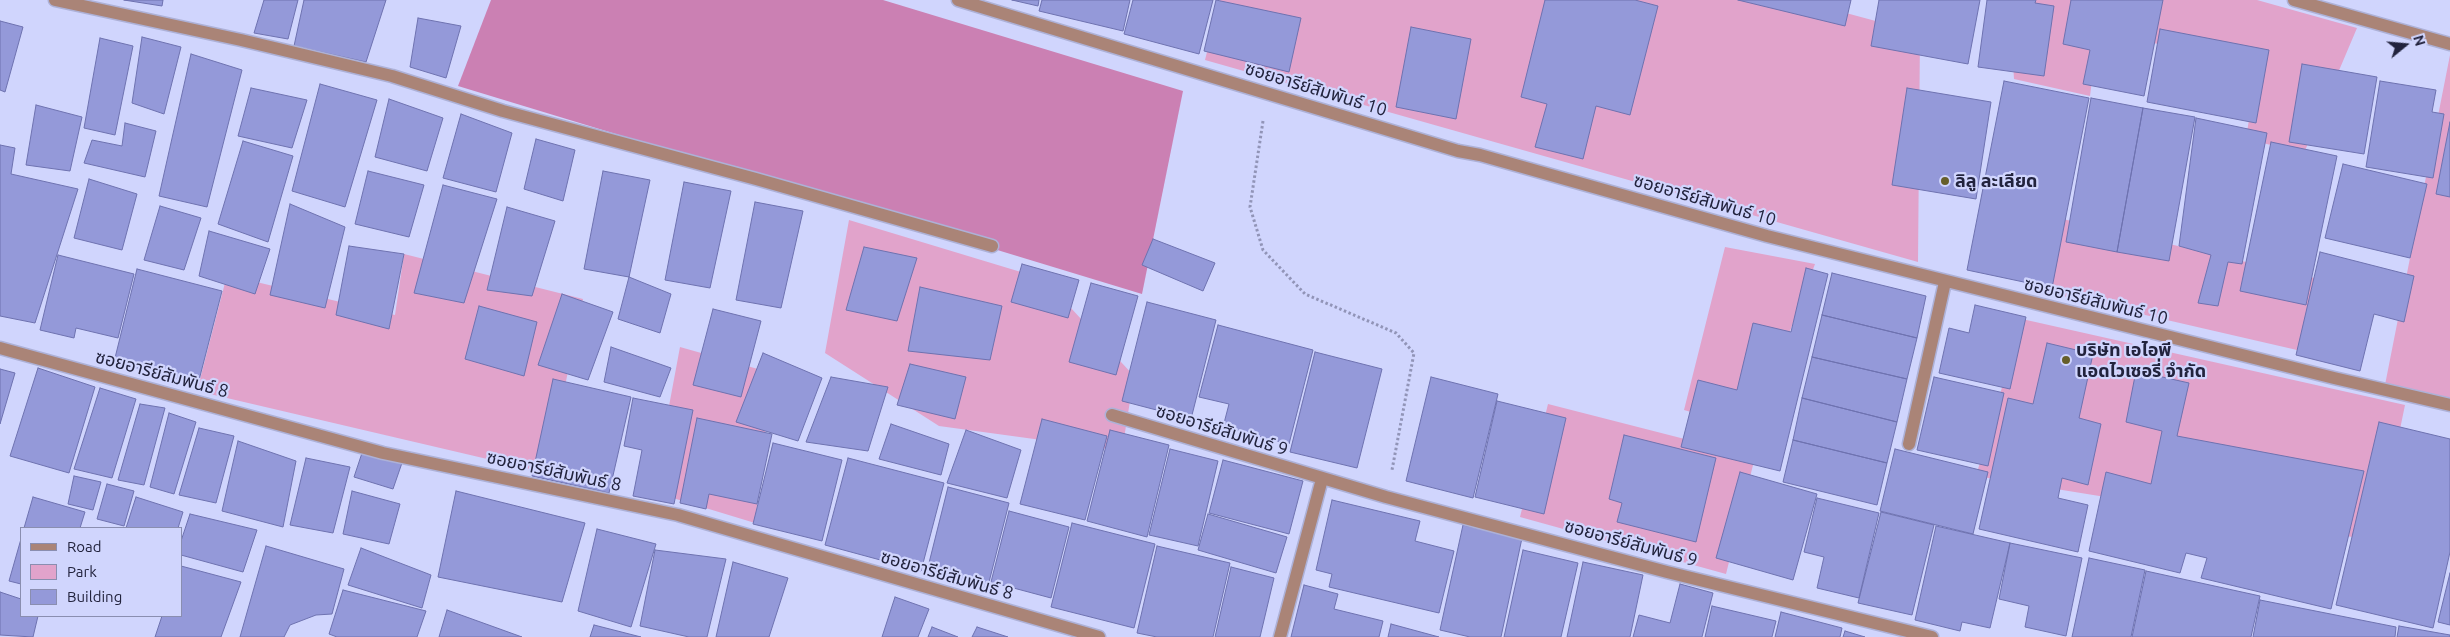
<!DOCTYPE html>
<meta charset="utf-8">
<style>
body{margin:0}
#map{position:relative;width:2450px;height:637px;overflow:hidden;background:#d0d5fd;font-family:Ubuntu,sans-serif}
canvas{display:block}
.legend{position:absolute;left:20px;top:527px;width:162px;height:90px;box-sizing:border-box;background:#d0d5fd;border:1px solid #8a8eb0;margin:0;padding:6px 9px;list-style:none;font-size:15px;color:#22233d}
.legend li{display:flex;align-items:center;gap:10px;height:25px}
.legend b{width:25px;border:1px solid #8a8eb0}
.north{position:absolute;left:2380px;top:20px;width:50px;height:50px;-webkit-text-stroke:4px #d0d5fd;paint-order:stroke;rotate:73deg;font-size:14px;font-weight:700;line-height:20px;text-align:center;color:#22233d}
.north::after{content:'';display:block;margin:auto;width:18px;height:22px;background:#22233d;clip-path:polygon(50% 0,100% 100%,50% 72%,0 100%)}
</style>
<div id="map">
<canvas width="2450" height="637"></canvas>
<ul class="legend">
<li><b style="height:6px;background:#aa8477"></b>Road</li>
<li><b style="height:14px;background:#e1a3cb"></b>Park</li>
<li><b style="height:14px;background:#9499d9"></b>Building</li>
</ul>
<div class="north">N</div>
</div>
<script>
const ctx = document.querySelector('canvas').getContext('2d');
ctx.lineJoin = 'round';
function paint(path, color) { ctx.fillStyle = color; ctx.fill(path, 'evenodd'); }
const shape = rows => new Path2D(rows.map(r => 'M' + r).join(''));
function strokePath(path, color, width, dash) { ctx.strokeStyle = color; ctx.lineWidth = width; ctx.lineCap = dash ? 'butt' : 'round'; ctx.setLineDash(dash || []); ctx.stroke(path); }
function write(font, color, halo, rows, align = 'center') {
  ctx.font = font + ' Ubuntu,"Noto Sans Thai",sans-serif'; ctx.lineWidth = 4.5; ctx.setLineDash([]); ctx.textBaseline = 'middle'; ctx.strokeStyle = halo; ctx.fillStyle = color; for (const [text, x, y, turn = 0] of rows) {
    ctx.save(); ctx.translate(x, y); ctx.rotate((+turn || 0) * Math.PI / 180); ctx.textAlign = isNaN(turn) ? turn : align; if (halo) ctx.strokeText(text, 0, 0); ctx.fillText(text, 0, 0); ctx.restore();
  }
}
paint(shape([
 [1220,0,1798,0,1920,33,1918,262,1205,60],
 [2009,0,2102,0,2090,96,2014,79],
 [2153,0,2257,0,2357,28,2304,153,2246,139,2257,67,2145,41],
 [2450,55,2450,405,2384,390],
 [2050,216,2323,280,2310,353,2041,291],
 [849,220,1044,279,1134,376,1122,451,939,426,825,353],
 [1725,247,1815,264,1753,430,1684,410],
 [404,254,583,299,547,473,197,391,227,275,395,315],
 [2022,319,2405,405,2377,541,1976,476],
 [680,347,772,373,755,523,653,492],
 [1548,404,1755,457,1726,574,1520,517]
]), '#e1a3cb');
paint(shape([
 [491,0,883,0,1183,91,1142,294,458,86]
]), '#cb80b3');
const building = shape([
 [124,0,163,0,162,6,124,0],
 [264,0,298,0,288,39,254,33,264,0],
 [304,0,386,0,366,62,294,46,304,0],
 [1012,0,1039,0,1038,6,1012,0],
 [1042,0,1130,0,1123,31,1039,11,1042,0],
 [1133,0,1213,0,1199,54,1124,34,1133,0],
 [1216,0,1301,18,1289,72,1204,51,1216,0],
 [1545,0,1635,0,1658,6,1630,115,1596,106,1583,159,1535,147,1547,104,1521,97,1545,0],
 [1738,0,1851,0,1845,26,1738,0],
 [1879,0,1980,0,1968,64,1871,46,1879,0],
 [1987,0,2036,0,2035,3,2054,6,2044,76,1978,67,1987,0],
 [2071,0,2163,0,2144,96,2083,84,2090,50,2063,44,2071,0],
 [418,18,461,26,446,78,410,67,418,18],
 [0,21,23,27,5,92,0,90,0,21],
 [1411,27,1471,39,1456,119,1396,107,1411,27],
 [2160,29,2269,50,2256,123,2147,102,2160,29],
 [142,37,181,47,164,114,132,103,142,37],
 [100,38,133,46,115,135,84,128,100,38],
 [191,54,242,70,207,207,159,196,191,54],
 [2302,64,2377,77,2364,154,2289,142,2302,64],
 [2004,81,2089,98,2052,288,1967,270,2004,81],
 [2380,81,2436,90,2432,112,2444,114,2433,178,2366,167,2380,81],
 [320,84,377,100,345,207,292,191,320,84],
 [251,88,307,100,292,148,238,136,251,88],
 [1907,88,1991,102,1976,199,1892,185,1907,88],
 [2091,98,2143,108,2117,252,2066,242,2091,98],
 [389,99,443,118,427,171,375,157,389,99],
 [36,105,82,117,70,171,26,165,36,105],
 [2143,108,2195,117,2169,261,2117,252,2143,108],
 [461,114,512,133,496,192,443,178,461,114],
 [2196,118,2267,133,2242,264,2228,262,2218,306,2198,303,2211,255,2179,246,2196,118],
 [2450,122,2450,197,2436,194,2450,122],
 [125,123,156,131,145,177,84,163,92,140,122,146,125,123],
 [536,139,575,150,563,201,524,189,536,139],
 [243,141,293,156,268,242,218,224,243,141],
 [2271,142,2337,156,2306,305,2240,291,2271,142],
 [0,145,15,148,11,174,78,189,35,323,0,316,0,145],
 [2343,164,2427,184,2410,258,2325,238,2343,164],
 [368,171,424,185,409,237,355,224,368,171],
 [603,171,650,180,629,277,584,269,603,171],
 [89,179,137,194,122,250,74,238,89,179],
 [684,182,731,191,710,288,665,280,684,182],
 [443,185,497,199,464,303,414,293,443,185],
 [755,202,803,211,781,308,736,300,755,202],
 [290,204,345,227,325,308,270,295,290,204],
 [160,206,201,218,184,270,144,260,160,206],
 [507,207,555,221,532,296,487,290,507,207],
 [209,231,270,249,255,294,199,276,209,231],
 [1153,239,1215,263,1203,291,1142,265,1153,239],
 [349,246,404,254,389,329,336,315,349,246],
 [864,247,917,258,897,321,846,310,864,247],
 [2320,252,2414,276,2404,322,2374,314,2360,371,2296,355,2320,252],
 [58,255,134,274,118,338,76,328,74,338,40,330,58,255],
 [1022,264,1079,280,1068,318,1011,302,1022,264],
 [1806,268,1828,274,1780,471,1681,447,1698,380,1737,390,1753,323,1791,332,1806,268],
 [137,269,222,291,198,384,114,362,137,269],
 [1832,273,1926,296,1917,338,1822,315,1832,273],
 [629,277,671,294,660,333,618,319,629,277],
 [1091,283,1138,296,1116,375,1069,362,1091,283],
 [920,287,1002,306,990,360,908,351,920,287],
 [562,294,613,312,588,380,538,365,562,294],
 [1147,302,1216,320,1191,419,1122,401,1147,302],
 [1975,305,2026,317,2010,389,1939,373,1949,328,1969,333,1975,305],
 [479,306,537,322,524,376,465,359,479,306],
 [713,309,761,321,741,397,693,385,713,309],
 [1822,315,1917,338,1907,379,1812,357,1822,315],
 [1218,325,1313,350,1289,444,1223,427,1229,404,1199,397,1218,325],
 [2047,343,2093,354,2079,418,2101,424,2088,485,2062,478,2058,498,2088,505,2078,552,1979,529,2008,398,2033,404,2047,343],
 [611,347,671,368,660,397,604,382,611,347],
 [1315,352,1382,369,1357,468,1290,452,1315,352],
 [763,353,822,378,798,441,736,422,763,353],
 [1812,357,1907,379,1897,422,1802,398,1812,357],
 [910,364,966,377,955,419,897,405,910,364],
 [38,368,95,387,69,473,10,456,38,368],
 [0,369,15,373,0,424,0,369],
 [2136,371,2189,383,2177,436,2364,471,2331,609,2201,578,2207,558,2186,553,2180,573,2089,551,2106,472,2151,484,2162,431,2126,422,2136,371],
 [831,377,888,387,868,451,806,442,831,377],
 [1431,377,1498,394,1473,498,1406,481,1431,377],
 [1934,377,2004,393,1988,466,1917,450,1934,377],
 [553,379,631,397,609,493,532,476,553,379],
 [100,388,136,399,112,478,74,469,100,388],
 [633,398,693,410,674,504,633,496,642,450,624,446,633,398],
 [1802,398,1897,422,1887,463,1793,440,1802,398],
 [1497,401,1566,418,1544,514,1475,497,1497,401],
 [140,404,165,408,144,485,118,480,140,404],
 [169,413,196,422,174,494,150,487,169,413],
 [697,418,772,434,757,504,709,494,706,509,680,503,697,418],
 [1042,419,1107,436,1085,520,1020,504,1042,419],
 [2379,422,2450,439,2450,552,2433,628,2336,605,2379,422],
 [891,424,949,444,941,475,879,459,891,424],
 [199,428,234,436,216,503,179,495,199,428],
 [966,430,1021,450,1007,498,947,483,966,430],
 [1110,430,1169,445,1147,537,1087,521,1110,430],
 [1624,435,1716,458,1696,542,1617,522,1622,503,1609,499,1624,435],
 [1793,440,1887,463,1877,505,1783,482,1793,440],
 [238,441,296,461,283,527,222,511,238,441],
 [773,443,842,460,822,541,753,524,773,443],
 [364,447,404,457,393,489,354,477,364,447],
 [1170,449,1218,461,1198,546,1149,535,1170,449],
 [1895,449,1988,472,1973,534,1880,511,1895,449],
 [306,458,350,467,333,533,290,525,306,458],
 [848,458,944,483,921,571,825,545,848,458],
 [1223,460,1303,481,1289,534,1209,513,1223,460],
 [1740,472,1817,494,1793,580,1716,558,1740,472],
 [74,476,101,482,93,510,68,504,74,476],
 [107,484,134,491,124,526,97,519,107,484],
 [948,487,1009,503,987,590,926,575,948,487],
 [352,491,400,504,389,544,343,534,352,491],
 [456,491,585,523,562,602,438,577,456,491],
 [33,497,85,512,80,528,24,528,33,497],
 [136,497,183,512,178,528,126,528,136,497],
 [1817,498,1879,513,1859,598,1817,588,1824,557,1804,552,1817,498],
 [1332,500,1420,521,1415,541,1454,551,1439,613,1329,587,1332,574,1316,570,1332,500],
 [1009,511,1069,527,1051,598,991,582,1009,511],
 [1881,512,1934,525,1912,615,1858,603,1881,512],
 [190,514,257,530,243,572,181,555,181,541,190,514],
 [1208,514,1287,537,1276,573,1198,550,1208,514],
 [1072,523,1155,544,1134,628,1051,607,1072,523],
 [1463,525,1522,538,1501,637,1470,637,1440,630,1463,525],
 [1936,526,2010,543,1990,628,1962,622,1960,631,1915,620,1936,526],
 [597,529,656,544,631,627,578,611,597,529],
 [21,539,21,584,9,581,21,539],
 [2010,543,2082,558,2066,636,2025,627,2029,606,1999,599,2010,543],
 [266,546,344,569,332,614,316,615,290,625,284,637,240,637,266,546],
 [1157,546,1230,563,1213,637,1157,637,1137,633,1157,546],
 [361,548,431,575,422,608,348,585,361,548],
 [655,550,726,559,707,637,689,637,640,626,655,550],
 [1523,550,1578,563,1561,637,1504,637,1523,550],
 [2089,558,2145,570,2131,637,2072,637,2089,558],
 [733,562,788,578,769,637,716,637,733,562],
 [1583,562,1643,575,1630,637,1567,637,1583,562],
 [181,566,241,582,221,637,155,637,162,616,181,616,181,566],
 [1231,567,1274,578,1260,637,1215,637,1231,567],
 [2146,571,2260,596,2251,637,2132,637,2146,571],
 [2450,573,2450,625,2438,622,2450,573],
 [1680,584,1713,593,1702,637,1633,637,1639,615,1670,623,1680,584],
 [1304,585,1338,594,1334,609,1383,621,1379,637,1291,637,1304,585],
 [343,590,426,611,417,637,337,637,329,634,343,590],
 [0,592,21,599,21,616,38,616,33,637,0,635,0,592],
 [895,597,929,609,918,637,882,637,895,597],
 [2260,600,2396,627,2395,637,2253,637,2260,600],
 [1712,606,1776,621,1772,637,1705,637,1712,606],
 [447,610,522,637,439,637,447,610],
 [1781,612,1842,628,1840,637,1775,637,1781,612],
 [1391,624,1439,637,1388,637,1391,624],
 [594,625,641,637,590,637,594,625],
 [2399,626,2450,635,2450,637,2397,637,2399,626],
 [932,627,958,637,928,637,932,627],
 [977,627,1008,637,972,637,977,627],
 [1845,631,1865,637,1843,637,1845,631]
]);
paint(building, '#9499d9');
strokePath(building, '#6e72b0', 1);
const minor = shape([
 [55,0,241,40,392,76,503,111,756,179,992,246],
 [958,0,1458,151,1480,155,1767,236,2334,378,2450,405],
 [2294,0,2450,44],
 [0,348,383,453,678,515,1099,637],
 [1112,415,1386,497,1667,572,1932,637],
 [1909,444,1945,282],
 [1280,637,1322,479]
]);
strokePath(minor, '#adb1d7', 15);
strokePath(shape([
 [1263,121,1250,207,1263,250,1305,294,1396,333,1414,353,1392,470]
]), '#9194b7', 3, [2.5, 2.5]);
strokePath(minor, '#aa8477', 12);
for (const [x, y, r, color] of [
 [1945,181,5,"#665e2a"],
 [2066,360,5,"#665e2a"]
]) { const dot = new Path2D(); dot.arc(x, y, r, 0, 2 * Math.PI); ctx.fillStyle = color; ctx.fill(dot); strokePath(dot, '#d0d5fd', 2); }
write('18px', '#22233d', '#d0d5fd', [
 ["ซอยอารีย์สัมพันธ์ 10",1316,89,17],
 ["ซอยอารีย์สัมพันธ์ 10",1705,200,16],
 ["ซอยอารีย์สัมพันธ์ 10",2096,301,14],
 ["ซอยอารีย์สัมพันธ์ 8",162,374,15],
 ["ซอยอารีย์สัมพันธ์ 9",1222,430,17],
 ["ซอยอารีย์สัมพันธ์ 8",554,471,12],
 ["ซอยอารีย์สัมพันธ์ 9",1631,543,15],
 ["ซอยอารีย์สัมพันธ์ 8",947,575,16]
]);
write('bold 18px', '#22233d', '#d0d5fd', [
 ["ลิลู ละเลียด",1955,181],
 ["บริษัท เอไอพี",2076,350],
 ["แอดไวเซอรี่ จำกัด",2076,371]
], 'left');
</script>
